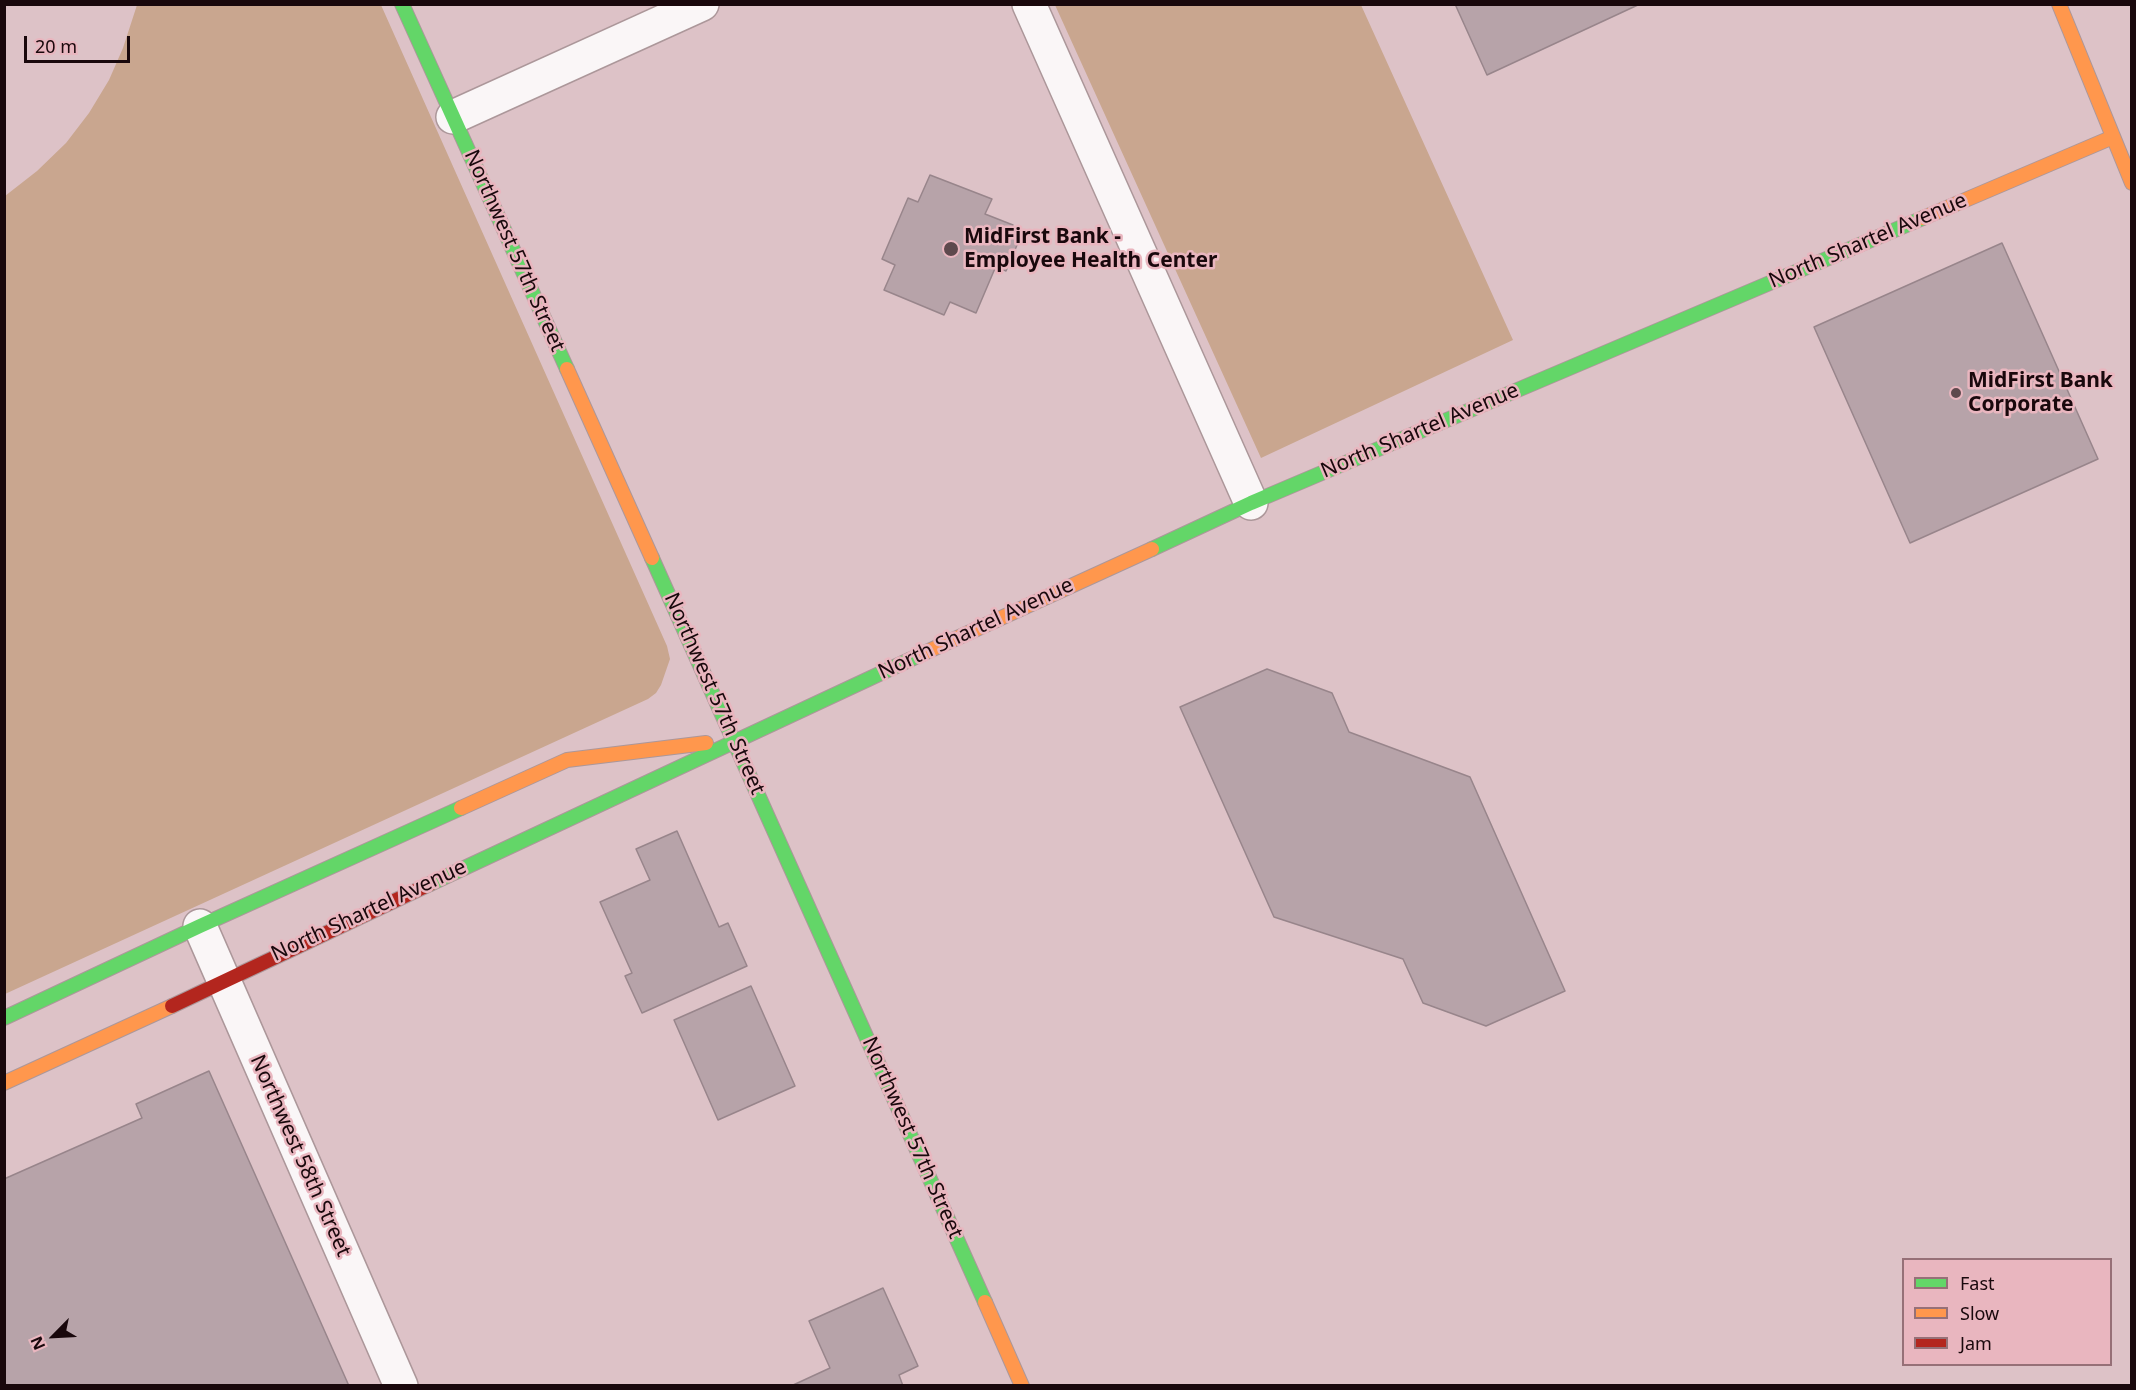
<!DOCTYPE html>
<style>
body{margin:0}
#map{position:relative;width:2136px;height:1390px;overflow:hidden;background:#ddc2c7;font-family:"Noto Sans",sans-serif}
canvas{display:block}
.frame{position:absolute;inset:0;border:6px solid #19080c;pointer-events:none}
.legend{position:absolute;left:1902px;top:1258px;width:210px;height:108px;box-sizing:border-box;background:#e9b6bf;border:2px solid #967077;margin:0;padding:8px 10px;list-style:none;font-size:18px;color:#19080c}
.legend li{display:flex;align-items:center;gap:12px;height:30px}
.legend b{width:30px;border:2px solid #967077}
.north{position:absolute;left:24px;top:1306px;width:60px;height:60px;-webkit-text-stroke:4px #e9b6bf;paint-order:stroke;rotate:246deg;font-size:16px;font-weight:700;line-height:24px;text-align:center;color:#19080c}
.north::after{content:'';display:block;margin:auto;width:21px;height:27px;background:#19080c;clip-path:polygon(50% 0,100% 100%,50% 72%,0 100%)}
.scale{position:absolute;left:24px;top:36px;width:106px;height:27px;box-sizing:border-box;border:3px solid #19080c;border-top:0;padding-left:8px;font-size:18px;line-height:21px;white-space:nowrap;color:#19080c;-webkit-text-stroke:4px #e9b6bf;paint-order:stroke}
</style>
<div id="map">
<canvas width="2136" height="1390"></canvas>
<div class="frame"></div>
<ul class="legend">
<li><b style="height:8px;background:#63d668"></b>Fast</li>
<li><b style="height:8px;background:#ff974d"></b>Slow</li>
<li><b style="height:8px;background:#b3261e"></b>Jam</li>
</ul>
<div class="north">N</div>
<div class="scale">20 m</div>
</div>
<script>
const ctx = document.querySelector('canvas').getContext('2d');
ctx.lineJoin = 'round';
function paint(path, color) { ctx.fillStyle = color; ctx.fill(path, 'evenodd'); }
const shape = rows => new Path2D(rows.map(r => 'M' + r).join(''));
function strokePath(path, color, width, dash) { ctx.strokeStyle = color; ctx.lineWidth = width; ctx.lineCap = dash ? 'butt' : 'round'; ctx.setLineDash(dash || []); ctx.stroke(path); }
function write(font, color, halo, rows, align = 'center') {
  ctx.font = font + ' "Noto Sans",sans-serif'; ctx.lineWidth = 5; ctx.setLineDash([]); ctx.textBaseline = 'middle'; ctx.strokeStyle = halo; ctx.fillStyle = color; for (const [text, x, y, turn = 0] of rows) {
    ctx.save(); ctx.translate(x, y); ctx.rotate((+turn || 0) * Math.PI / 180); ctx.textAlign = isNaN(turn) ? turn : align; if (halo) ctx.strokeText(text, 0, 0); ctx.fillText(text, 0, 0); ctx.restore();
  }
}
paint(shape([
 [137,5,381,5,667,646,670,659,661,685,656,693,648,699,5,994,5,196,37,171,66,143,89,113,109,80,123,48],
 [1055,5,1361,5,1513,340,1261,458]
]), '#c9a68f');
const building = shape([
 [1455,4,1640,4,1487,75,1455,4],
 [930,175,992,199,985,214,1013,225,1009,234,1020,238,1006,271,996,266,976,313,950,302,944,315,884,290,895,265,882,259,908,198,918,202,930,175],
 [2002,243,2098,459,1910,543,1814,327,2002,243],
 [1267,669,1332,693,1349,732,1470,777,1565,991,1486,1026,1423,1003,1403,959,1274,917,1180,707,1267,669],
 [677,831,719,927,728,923,747,966,642,1013,625,976,632,973,600,902,650,880,636,849,677,831],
 [751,986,795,1086,718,1120,674,1020,751,986],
 [209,1071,349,1386,4,1386,4,1179,142,1118,136,1104,209,1071],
 [883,1288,918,1366,899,1375,903,1386,791,1386,830,1368,809,1321,883,1288]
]);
paint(building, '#b7a3a9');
strokePath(building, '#98858b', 1.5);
const street = shape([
 [1029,4,1251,503],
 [453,117,702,4],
 [200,926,401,1386]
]);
const fast = shape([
 [402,4,567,369],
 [1152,549,1251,503,1923,218],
 [652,558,985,1302],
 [430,884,922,654],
 [4,1018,200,926,461,808]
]);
const slow = shape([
 [2059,4,2132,183],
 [1923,218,2113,137],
 [567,369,652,558],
 [922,654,1152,549],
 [461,808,567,760,706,743],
 [4,1083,172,1006],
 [985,1302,1022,1386]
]);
const jam = shape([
 [172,1006,430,884]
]);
strokePath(street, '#ac979a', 36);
strokePath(fast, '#ac979a', 16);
strokePath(slow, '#ac979a', 16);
strokePath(jam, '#ac979a', 16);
strokePath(street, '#faf6f7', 33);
strokePath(fast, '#63d668', 14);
strokePath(slow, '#ff974d', 14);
strokePath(jam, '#b3261e', 14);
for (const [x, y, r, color] of [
 [951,249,8,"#5e494d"],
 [1956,393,6,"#5e494d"]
]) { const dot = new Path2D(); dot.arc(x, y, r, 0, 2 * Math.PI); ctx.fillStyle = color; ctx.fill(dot); strokePath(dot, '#e9b6bf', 2); }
write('bold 21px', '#19080c', '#e9b6bf', [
 ["MidFirst Bank -",964,237],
 ["Employee Health Center",964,261],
 ["MidFirst Bank",1968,381],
 ["Corporate",1968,405]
], 'left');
write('21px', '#19080c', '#e9b6bf', [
 ["North Shartel Avenue",1868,241,-23],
 ["Northwest 57th Street",514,251,66],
 ["North Shartel Avenue",1420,431,-23],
 ["North Shartel Avenue",976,629,-25],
 ["Northwest 57th Street",714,694,66],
 ["North Shartel Avenue",369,911,-25],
 ["Northwest 57th Street",912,1138,66],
 ["Northwest 58th Street",300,1156,66]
]);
</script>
